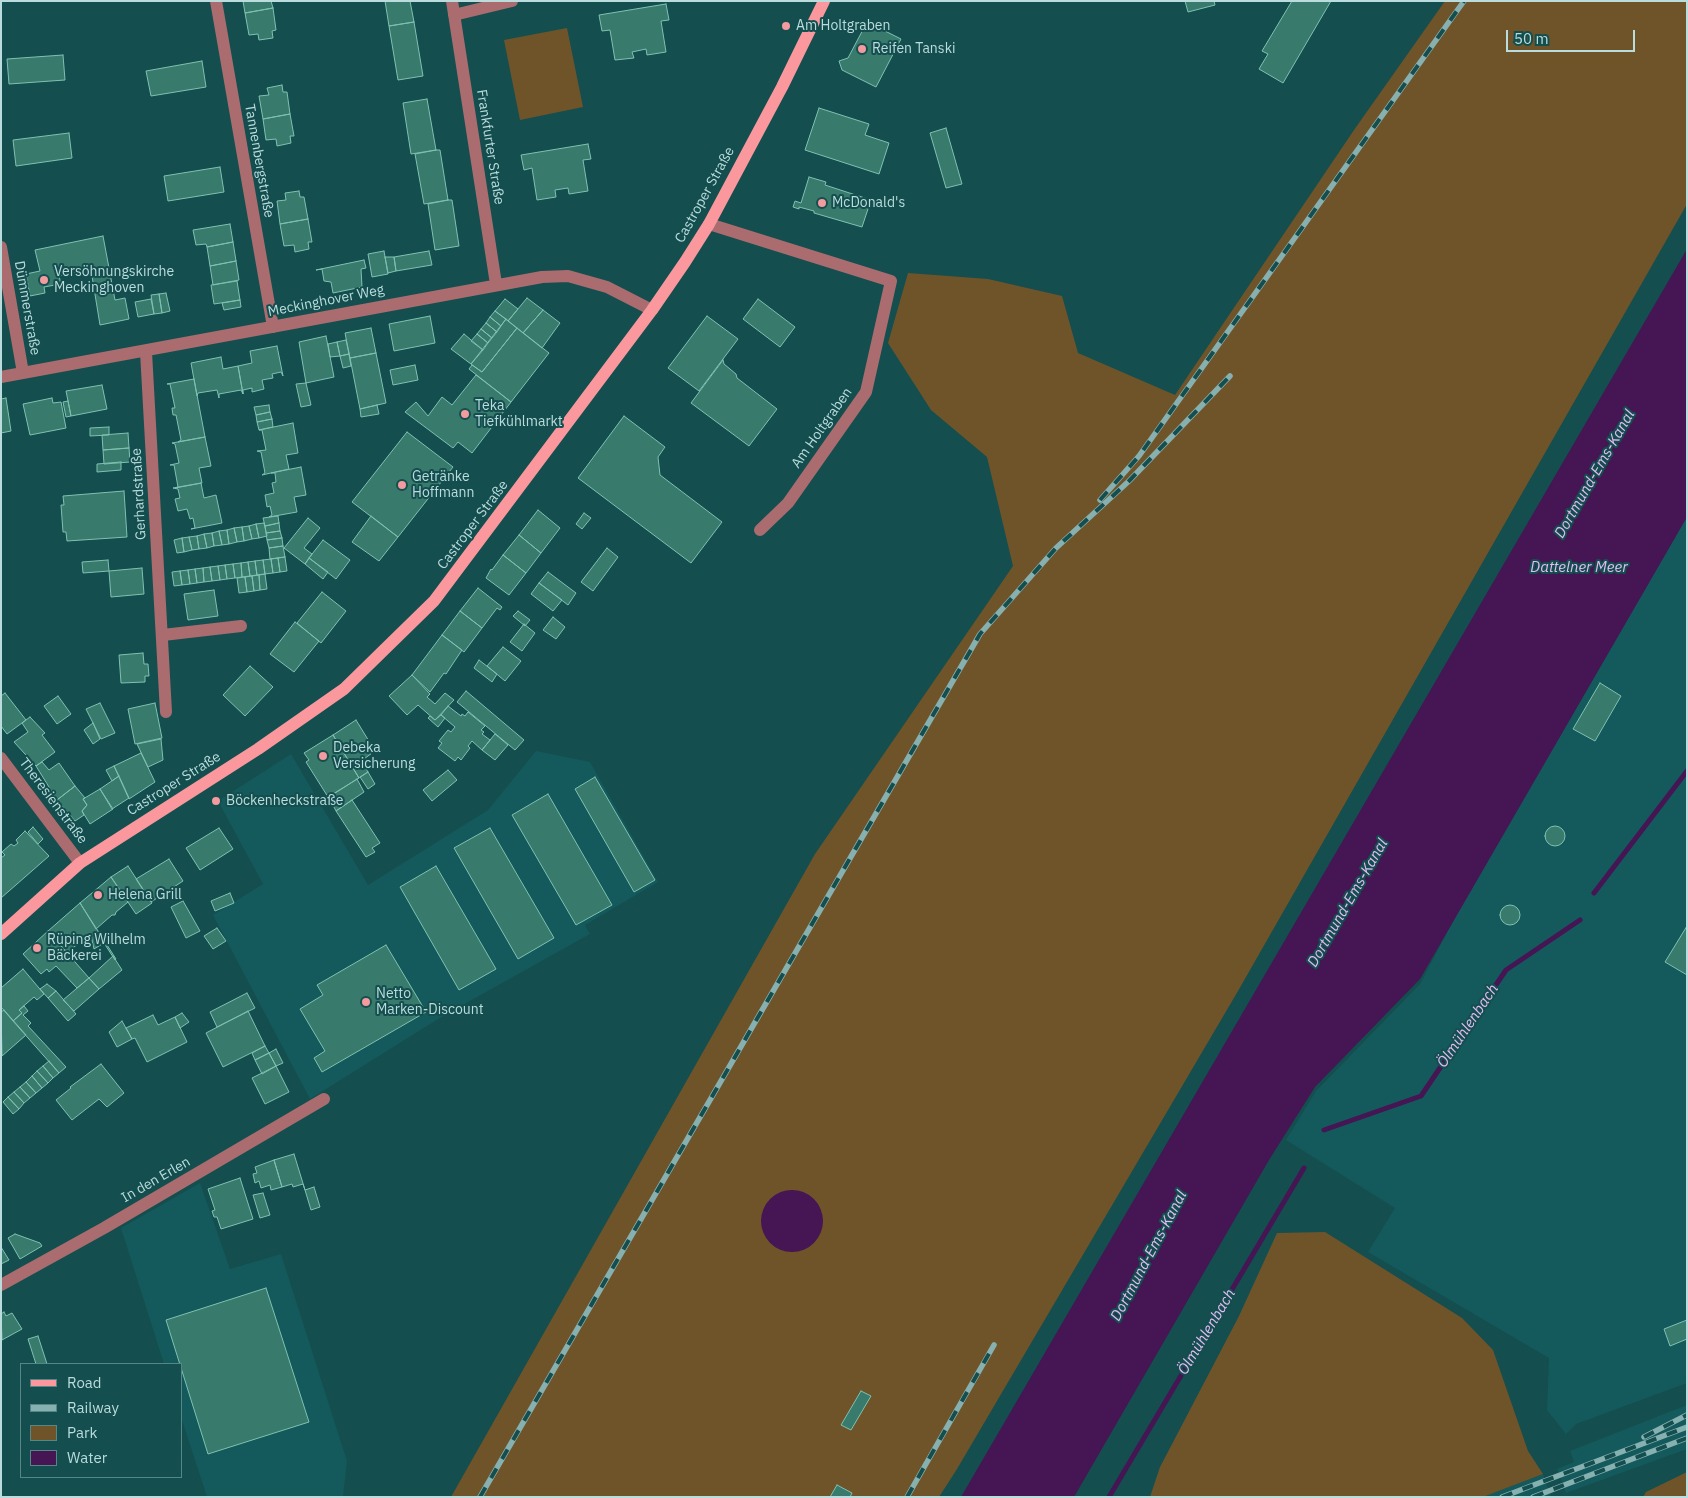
<!DOCTYPE html>
<meta charset="utf-8">
<style>
body{margin:0}
#map{position:relative;width:1688px;height:1498px;overflow:hidden;background:#144e4f;font-family:"IBM Plex Sans",sans-serif}
canvas{display:block}
.frame{position:absolute;inset:0;border:2px solid #badcdc;pointer-events:none}
.legend{position:absolute;left:20px;top:1363px;width:162px;height:115px;box-sizing:border-box;background:#144e4f;border:1px solid #568787;margin:0;padding:6px 9px;list-style:none;font-size:15px;color:#badcdc}
.legend li{display:flex;align-items:center;gap:10px;height:25px}
.legend b{width:25px;border:1px solid #568787}
.scale{position:absolute;left:1506px;top:30px;width:129px;height:22px;box-sizing:border-box;border:2px solid #badcdc;border-top:0;padding-left:6px;font-size:15px;line-height:18px;white-space:nowrap;color:#badcdc;-webkit-text-stroke:4px #144e4f;paint-order:stroke}
</style>
<div id="map">
<canvas width="1688" height="1498"></canvas>
<div class="frame"></div>
<ul class="legend">
<li><b style="height:6px;background:#fb989d"></b>Road</li>
<li><b style="height:6px;background:#87b1b1"></b>Railway</li>
<li><b style="height:14px;background:#6f542a"></b>Park</li>
<li><b style="height:14px;background:#451554"></b>Water</li>
</ul>
<div class="scale">50 m</div>
</div>
<script>
const ctx = document.querySelector('canvas').getContext('2d');
ctx.lineJoin = 'round';
function paint(path, color) { ctx.fillStyle = color; ctx.fill(path, 'evenodd'); }
const shape = rows => new Path2D(rows.map(r => 'M' + r).join(''));
function strokePath(path, color, width, dash) { ctx.strokeStyle = color; ctx.lineWidth = width; ctx.lineCap = dash ? 'butt' : 'round'; ctx.setLineDash(dash || []); ctx.stroke(path); }
function write(font, color, halo, rows, align = 'center') {
  ctx.font = font + ' "IBM Plex Sans",sans-serif'; ctx.lineWidth = 4; ctx.setLineDash([]); ctx.textBaseline = 'middle'; ctx.strokeStyle = halo; ctx.fillStyle = color; for (const [text, x, y, turn = 0] of rows) {
    ctx.save(); ctx.translate(x, y); ctx.rotate((+turn || 0) * Math.PI / 180); ctx.textAlign = isNaN(turn) ? turn : align; if (halo) ctx.strokeText(text, 0, 0); ctx.fillText(text, 0, 0); ctx.restore();
  }
}
paint(shape([
 [1687,517,1687,1383,1576,1424,1566,1434,1547,1410,1549,1358,1368,1252,1395,1208,1286,1140,1316,1091,1420,984,1459,910],
 [536,751,590,762,658,882,585,925,590,934,443,1016,310,1099,213,915,263,884,218,801,291,754,368,885,488,810],
 [200,1183,230,1269,281,1254,347,1461,343,1497,207,1497,181,1417,181,1364,164,1364,121,1228],
 [1687,1405,1687,1449,1566,1493,1557,1469,1574,1462,1570,1451],
 [1543,1474,1551,1497,1483,1497]
]), '#145a5c');
paint(shape([
 [1445,1,1687,1,1687,204,1238,991,957,1469,939,1497,451,1497,815,854,1013,566,987,457,931,410,888,343,908,273,988,279,1062,296,1078,353,1175,395,1354,130],
 [567,28,583,107,520,120,504,40],
 [1325,1232,1462,1318,1493,1350,1528,1451,1543,1474,1483,1497,1150,1497,1160,1467,1239,1316,1277,1233],
 [1687,1472,1687,1497,1643,1497,1646,1492]
]), '#6f542a');
paint(shape([
 [1687,249,1687,517,1420,979,1315,1087,1269,1160,1074,1497,961,1497],
 '761 1221a31 31 0 1 1 62 0a31 31 0 1 1-62 0Z'
]), '#451554');
strokePath(shape([
 [1594,893,1687,771],
 [1324,1130,1421,1096,1506,970,1580,920],
 [1109,1497,1304,1168]
]), '#451554', 5);
const building = shape([
 [243,1,271,1,273,8,245,13,243,1],
 [385,1,410,1,414,22,389,26,385,1],
 [1185,1,1214,1,1215,5,1188,12,1185,1],
 [1292,1,1331,1,1283,83,1259,69,1268,54,1262,51,1292,1],
 [666,4,669,20,661,21,666,52,647,55,646,49,632,52,634,58,615,60,610,30,602,31,599,15,666,4],
 [273,8,276,30,272,31,273,38,259,40,258,34,249,35,245,13,273,8],
 [414,22,423,76,398,80,389,26,414,22],
 [867,22,901,39,876,87,842,70,839,61,848,58,867,22],
 [63,55,65,80,9,84,7,59,63,55],
 [202,61,206,87,151,96,146,71,202,61],
 [282,85,283,92,287,92,290,114,263,119,259,96,269,95,267,88,282,85],
 [427,99,436,150,411,154,403,103,427,99],
 [819,108,869,124,865,135,889,143,879,174,805,150,819,108],
 [290,114,294,136,290,136,291,143,277,146,276,139,266,140,263,119,290,114],
 [946,128,962,184,946,188,930,133,946,128],
 [69,133,72,158,16,166,13,140,69,133],
 [588,144,591,159,583,160,588,191,569,194,568,188,555,190,556,197,537,200,532,168,524,170,521,155,588,144],
 [436,150,440,150,448,200,424,204,415,154,436,150],
 [220,167,224,192,168,201,164,176,220,167],
 [809,177,826,182,825,185,871,200,862,227,814,213,814,211,799,207,799,209,793,207,795,201,801,203,809,177],
 [299,191,300,197,304,197,308,219,280,224,277,201,286,200,285,193,299,191],
 [448,200,452,200,459,246,435,250,428,204,448,200],
 [308,219,312,242,308,242,309,249,295,252,294,245,284,246,280,224,308,219],
 [230,224,233,242,207,247,206,244,196,245,193,230,230,224],
 [103,236,115,300,125,298,129,319,100,325,91,270,59,276,61,284,44,287,45,293,30,296,26,274,40,271,35,250,103,236],
 [233,242,236,261,210,266,207,247,233,242],
 [384,251,388,274,372,277,368,254,384,251],
 [429,251,432,265,396,271,394,257,429,251],
 [385,257,394,257,396,271,388,273,385,257],
 [364,260,366,268,361,269,362,287,333,293,331,282,324,281,322,269,316,270,364,260],
 [236,261,239,280,213,285,210,266,236,261],
 [237,281,240,300,214,304,211,285,237,281],
 [166,293,170,311,162,313,159,294,166,293],
 [159,294,162,313,154,314,151,295,159,294],
 [527,298,543,310,523,333,508,321,527,298],
 [151,299,154,314,138,317,135,302,151,299],
 [505,299,518,309,508,321,495,311,505,299],
 [758,299,795,327,780,347,743,319,758,299],
 [240,300,241,307,224,310,222,303,240,300],
 [543,310,560,323,542,348,523,333,543,310],
 [495,311,506,319,501,326,490,317,495,311],
 [430,316,435,343,394,351,389,324,430,316],
 [707,316,738,339,699,391,668,368,707,316],
 [490,317,501,326,497,332,486,323,490,317],
 [506,319,517,328,482,372,471,364,506,319],
 [486,323,497,332,492,338,481,329,486,323],
 [371,328,376,353,350,358,345,333,371,328],
 [517,328,549,353,511,402,469,369,472,365,482,372,517,328],
 [481,329,492,338,488,343,477,334,481,329],
 [464,334,483,350,471,364,451,349,464,334],
 [477,334,488,343,483,350,471,341,477,334],
 [326,336,334,377,306,383,299,342,326,336],
 [346,340,349,354,340,356,337,342,346,340],
 [337,342,340,356,330,357,328,344,337,342],
 [277,346,283,376,281,372,272,374,273,378,262,380,264,389,252,392,252,388,243,390,243,394,238,366,252,363,250,351,277,346],
 [376,353,386,403,360,409,350,358,376,353],
 [349,354,351,366,343,368,340,356,349,354],
 [221,357,223,369,238,366,243,394,241,390,219,394,219,398,217,390,198,393,197,396,191,363,221,357],
 [723,360,724,364,736,374,737,378,777,409,749,446,691,403,723,360],
 [415,365,418,380,393,385,390,370,415,365],
 [476,375,511,402,472,453,458,442,453,448,405,412,416,402,428,416,442,397,452,405,476,375],
 [194,379,205,437,178,442,181,440,176,415,173,415,172,408,175,408,170,384,167,384,194,379],
 [306,383,311,405,301,407,296,384,306,383],
 [102,385,107,409,71,416,66,391,102,385],
 [6,398,11,431,1,433,1,399,6,398],
 [52,398,53,403,61,402,66,428,30,435,23,404,52,398],
 [68,401,71,416,66,417,63,402,68,401],
 [269,405,270,412,256,415,254,407,269,405],
 [377,405,379,414,361,417,360,409,377,405],
 [270,412,272,419,257,422,256,415,270,412],
 [624,416,665,447,658,457,660,475,722,522,691,563,578,478,624,416],
 [272,419,273,427,259,430,257,422,272,419],
 [293,423,298,453,286,455,289,469,262,475,265,473,261,452,257,451,266,450,262,430,259,430,293,423],
 [109,427,109,435,90,436,90,428,109,427],
 [407,432,453,467,398,537,352,502,407,432],
 [128,433,129,448,103,450,102,435,128,433],
 [205,437,211,466,199,468,202,483,175,488,178,487,174,465,170,465,179,463,175,444,172,443,205,437],
 [129,448,130,462,104,464,103,450,129,448],
 [121,462,121,470,97,472,97,464,121,462],
 [301,467,306,495,294,497,297,512,269,517,272,515,270,506,267,507,265,495,274,493,272,483,276,482,275,473,271,473,301,467],
 [201,483,204,498,216,495,222,523,191,529,195,528,193,518,190,519,187,509,178,511,175,499,180,498,178,489,173,488,201,483],
 [124,491,127,537,67,541,66,532,63,532,61,505,64,505,63,496,124,491],
 [538,510,560,528,541,553,519,535,538,510],
 [584,513,591,518,582,529,576,524,584,513],
 [278,516,279,523,265,526,263,518,278,516],
 [371,516,398,537,379,561,352,542,371,516],
 [308,518,320,528,304,548,312,554,305,564,284,548,308,518],
 [264,523,267,536,259,538,256,524,264,523],
 [279,523,280,531,266,533,265,526,279,523],
 [256,524,259,538,252,539,249,526,256,524],
 [249,526,252,539,244,541,242,527,249,526],
 [242,527,244,541,237,542,234,528,242,527],
 [234,528,237,542,229,544,227,530,234,528],
 [227,530,229,544,222,545,219,531,227,530],
 [219,531,222,545,214,546,212,533,219,531],
 [280,531,282,538,267,540,266,533,280,531],
 [212,533,214,546,207,548,204,534,212,533],
 [204,534,207,548,199,549,197,536,204,534],
 [519,535,541,553,526,573,503,555,519,535],
 [197,536,199,549,192,550,189,537,197,536],
 [189,537,192,550,184,552,182,538,189,537],
 [182,538,184,552,177,553,174,540,182,538],
 [282,538,283,546,269,548,267,540,282,538],
 [323,540,350,560,336,579,309,558,323,540],
 [283,546,285,557,270,559,269,548,283,546],
 [607,548,618,557,593,591,581,582,607,548],
 [503,555,526,573,509,595,486,578,491,569,492,570,503,555],
 [285,557,287,571,280,572,278,558,285,557],
 [278,558,280,572,273,573,271,559,278,558],
 [309,558,328,572,323,579,305,564,309,558],
 [271,559,273,573,265,574,263,560,271,559],
 [108,560,109,571,83,573,82,562,108,560],
 [263,560,265,574,257,575,255,561,263,560],
 [255,561,257,575,250,576,248,562,255,561],
 [248,562,250,576,242,577,241,563,248,562],
 [241,563,242,577,235,578,233,564,241,563],
 [233,564,235,578,227,579,225,565,233,564],
 [225,565,227,579,220,580,218,566,225,565],
 [218,566,220,580,212,581,210,567,218,566],
 [210,567,212,581,204,582,203,568,210,567],
 [142,568,144,594,111,597,109,571,142,568],
 [203,568,204,582,197,583,195,569,203,568],
 [195,569,197,583,190,584,188,570,195,569],
 [188,570,190,584,182,585,180,571,188,570],
 [180,571,182,585,174,586,172,572,180,571],
 [548,572,576,593,568,605,539,583,548,572],
 [265,574,267,589,260,590,259,575,265,574],
 [259,575,260,590,254,591,252,576,259,575],
 [252,576,254,591,247,592,245,577,252,576],
 [245,577,247,592,239,593,237,578,245,577],
 [539,583,562,600,553,611,531,594,539,583],
 [478,588,502,607,500,610,497,608,482,628,460,611,478,588],
 [214,590,218,616,188,620,184,594,214,590],
 [322,592,346,611,321,643,297,623,322,592],
 [460,611,482,628,464,652,442,635,460,611],
 [518,611,530,620,525,626,513,616,518,611],
 [553,617,565,627,556,639,543,630,553,617],
 [295,622,319,641,294,672,270,654,295,622],
 [524,624,535,633,522,651,510,642,524,624],
 [442,635,462,650,446,674,444,673,430,692,412,675,442,635],
 [503,647,521,661,505,681,487,666,503,647],
 [143,653,144,664,148,664,149,676,145,676,145,682,121,683,119,655,143,653],
 [479,660,497,674,492,682,474,668,479,660],
 [250,666,273,687,245,716,223,695,250,666],
 [412,675,430,694,427,697,435,704,445,693,454,700,435,720,418,705,407,715,389,696,412,675],
 [1600,683,1621,696,1595,741,1573,729,1600,683],
 [466,691,524,740,515,750,457,702,466,691],
 [5,693,26,720,7,734,1,726,1,696,5,693],
 [58,696,71,714,57,724,44,706,58,696],
 [100,703,115,733,101,739,86,709,100,703],
 [155,703,162,738,135,744,128,709,155,703],
 [448,706,461,716,462,714,465,716,468,712,485,726,481,730,484,732,482,734,490,740,482,750,472,741,468,746,470,748,461,760,458,757,455,761,438,748,442,743,439,741,448,730,451,732,455,727,441,715,448,706],
 [441,715,445,718,438,727,428,718,430,716,435,720,441,715],
 [30,717,45,733,42,735,55,752,36,766,14,742,28,732,22,723,30,717],
 [356,720,375,751,361,761,368,772,359,778,333,735,356,720],
 [93,723,100,739,93,744,84,730,93,723],
 [495,734,508,745,495,760,482,750,495,734],
 [333,735,359,778,328,797,306,762,309,760,304,753,333,735],
 [161,739,163,760,148,767,137,744,161,739],
 [141,753,155,782,129,799,114,766,141,753],
 [42,762,49,770,59,763,75,786,57,800,36,766,42,762],
 [114,766,119,776,112,781,106,770,114,766],
 [448,770,457,780,432,801,423,790,448,770],
 [368,772,375,784,368,789,360,777,368,772],
 [119,776,129,798,112,809,100,789,119,776],
 [595,777,655,880,634,892,575,789,595,777],
 [357,779,364,792,336,811,329,797,357,779],
 [75,786,85,798,83,799,87,805,82,811,84,815,75,821,57,800,75,786],
 [100,789,113,809,90,824,82,811,87,805,83,799,100,789],
 [548,794,612,905,576,925,512,815,548,794],
 [352,800,380,843,372,848,375,852,366,857,336,811,352,800],
 '1545 836a10 10 0 1 1 20 0a10 10 0 1 1-20 0Z',
 [33,827,43,839,38,844,28,832,33,827],
 [219,828,233,849,200,870,186,848,219,828],
 [490,828,554,938,518,959,454,848,490,828],
 [25,831,49,856,1,898,1,858,5,855,2,852,11,844,14,846,18,843,16,840,25,831],
 [169,859,183,881,151,902,136,879,169,859],
 [128,866,152,903,136,914,111,877,128,866],
 [436,866,496,969,459,990,400,887,436,866],
 [111,877,128,902,116,912,115,915,112,915,96,929,80,903,111,877],
 [230,893,234,903,215,911,211,901,230,893],
 [183,901,200,931,186,938,171,907,183,901],
 [80,903,116,959,115,960,104,943,94,949,91,936,87,936,67,953,48,931,80,903],
 '1500 915a10 10 0 1 1 20 0a10 10 0 1 1-20 0Z',
 [1687,926,1687,975,1665,962,1687,926],
 [217,928,226,941,213,949,204,936,217,928],
 [48,931,89,978,77,988,56,966,49,972,47,969,41,974,23,954,48,931],
 [386,945,426,1012,322,1072,314,1058,325,1051,300,1009,323,995,317,985,386,945],
 [113,956,122,970,99,989,89,978,113,956],
 [23,969,44,994,37,1000,34,997,19,1010,22,1013,13,1021,1,1007,1,988,23,969],
 [89,978,99,989,74,1011,63,1000,89,978],
 [47,984,56,991,48,998,40,989,47,984],
 [56,991,76,1014,68,1021,48,998,56,991],
 [247,993,255,1008,217,1027,210,1012,247,993],
 [24,1006,28,1011,23,1015,31,1023,28,1026,66,1067,59,1073,13,1021,22,1013,19,1010,24,1006],
 [4,1010,26,1035,2,1056,1,1012,4,1010],
 [248,1011,265,1046,223,1067,206,1033,248,1011],
 [182,1013,189,1022,180,1028,175,1017,182,1013],
 [153,1015,158,1025,175,1017,187,1042,147,1062,135,1038,132,1039,126,1028,153,1015],
 [122,1021,132,1039,117,1047,109,1032,122,1021],
 [265,1046,269,1053,255,1060,252,1053,265,1046],
 [276,1049,283,1063,276,1066,269,1053,276,1049],
 [269,1053,276,1066,262,1074,255,1060,269,1053],
 [49,1061,59,1073,53,1078,43,1066,49,1061],
 [101,1064,124,1093,107,1107,99,1099,72,1120,56,1100,71,1088,70,1087,101,1064],
 [43,1066,53,1078,48,1083,37,1071,43,1066],
 [276,1066,289,1092,265,1104,252,1078,276,1066],
 [37,1071,48,1083,42,1088,32,1076,37,1071],
 [32,1076,42,1088,36,1093,26,1082,32,1076],
 [26,1082,36,1093,30,1098,20,1087,26,1082],
 [20,1087,30,1098,24,1103,14,1092,20,1087],
 [14,1092,24,1103,19,1109,8,1097,14,1092],
 [8,1097,19,1109,13,1114,3,1102,8,1097],
 [294,1154,305,1190,303,1184,293,1187,292,1184,282,1187,274,1160,294,1154],
 [274,1160,282,1187,271,1190,270,1185,261,1188,259,1181,255,1183,253,1174,257,1173,255,1167,274,1160],
 [240,1178,253,1219,221,1229,217,1217,214,1217,212,1211,215,1210,208,1189,240,1178],
 [314,1187,320,1207,311,1210,305,1190,314,1187],
 [263,1193,270,1215,260,1218,253,1195,263,1193],
 [15,1234,40,1243,42,1246,20,1259,8,1238,15,1234],
 [1,1247,9,1260,1,1264,1,1247],
 [266,1288,309,1422,208,1454,166,1320,266,1288],
 [4,1312,6,1316,12,1313,22,1329,2,1340,1,1314,4,1312],
 [1687,1320,1687,1339,1670,1346,1664,1329,1687,1320],
 [38,1336,47,1364,36,1364,28,1339,38,1336],
 [861,1391,871,1396,851,1430,841,1425,861,1391],
 [837,1485,852,1493,850,1497,830,1497,837,1485]
]);
paint(building, '#387b6c');
strokePath(building, '#7fc1b1', 1);
strokePath(shape([
 [216,1,273,327],
 [452,1,496,284],
 [454,15,512,1],
 [709,224,891,281,866,392,788,503,760,530],
 [1,247,23,373],
 [146,352,166,712],
 [1,377,542,277,568,276,607,287,652,310],
 [163,635,241,626],
 [1,758,80,863],
 [1,1285,104,1228,324,1099]
]), '#aa6c6f', 12);
strokePath(shape([
 [1,934,80,863,258,749,344,689,434,601,652,310,685,262,709,224,782,87,824,1]
]), '#fb989d', 12);
const rail = shape([
 [1100,500,1139,456,1464,1],
 [1644,1437,1687,1415],
 [480,1497,980,634,1056,548,1129,481,1230,376],
 [907,1497,994,1345],
 [1502,1497,1687,1427],
 [1533,1497,1687,1438]
]);
strokePath(rail, '#87b1b1', 5.5);
strokePath(rail, '#144e4f', 4, [11]);
for (const [x, y, r, color] of [
 [786,26,5,"#f49b9f"],
 [862,49,5,"#f49b9f"],
 [822,203,5,"#f49b9f"],
 [44,280,5,"#f49b9f"],
 [465,414,5,"#f49b9f"],
 [402,485,5,"#f49b9f"],
 [323,756,5,"#f49b9f"],
 [216,801,5,"#f49b9f"],
 [98,895,5,"#f49b9f"],
 [37,948,5,"#f49b9f"],
 [366,1002,5,"#f49b9f"]
]) { const dot = new Path2D(); dot.arc(x, y, r, 0, 2 * Math.PI); ctx.fillStyle = color; ctx.fill(dot); strokePath(dot, '#144e4f', 2); }
write('14px', '#badcdc', '#144e4f', [
 ["Am Holtgraben",796,26],
 ["Reifen Tanski",872,49],
 ["McDonald's",832,203],
 ["Versöhnungskirche",54,272],
 ["Meckinghoven",54,288],
 ["Teka",475,406],
 ["Tiefkühlmarkt",475,422],
 ["Getränke",412,477],
 ["Hoffmann",412,493],
 ["Debeka",333,748],
 ["Versicherung",333,764],
 ["Böckenheckstraße",226,801],
 ["Helena Grill",108,895],
 ["Rüping Wilhelm",47,940],
 ["Bäckerei",47,956],
 ["Netto",376,994],
 ["Marken-Discount",376,1010]
], 'left');
write('14px', '#badcdc', '#144e4f', [
 ["Frankfurter Straße",490,147,81],
 ["Tannenbergstraße",259,161,80],
 ["Castroper Straße",705,195,-61],
 ["Meckinghover Weg",326,301,-11],
 ["Dümmerstraße",27,308,80],
 ["Am Holtgraben",822,428,-55],
 ["Gerhardstraße",139,494,-93],
 ["Castroper Straße",473,525,-53],
 ["Castroper Straße",174,784,-32],
 ["Theresienstraße",53,801,53],
 ["In den Erlen",156,1180,-30]
]);
write('italic 15px', '#e4bcf4', '#144e4f', [
 ["Dortmund-Ems-Kanal",1595,474,-60],
 ["Dattelner Meer",1579,568],
 ["Dortmund-Ems-Kanal",1348,903,-60],
 ["Ölmühlenbach",1468,1026,-56],
 ["Dortmund-Ems-Kanal",1149,1256,-62],
 ["Ölmühlenbach",1207,1332,-59]
]);
</script>
